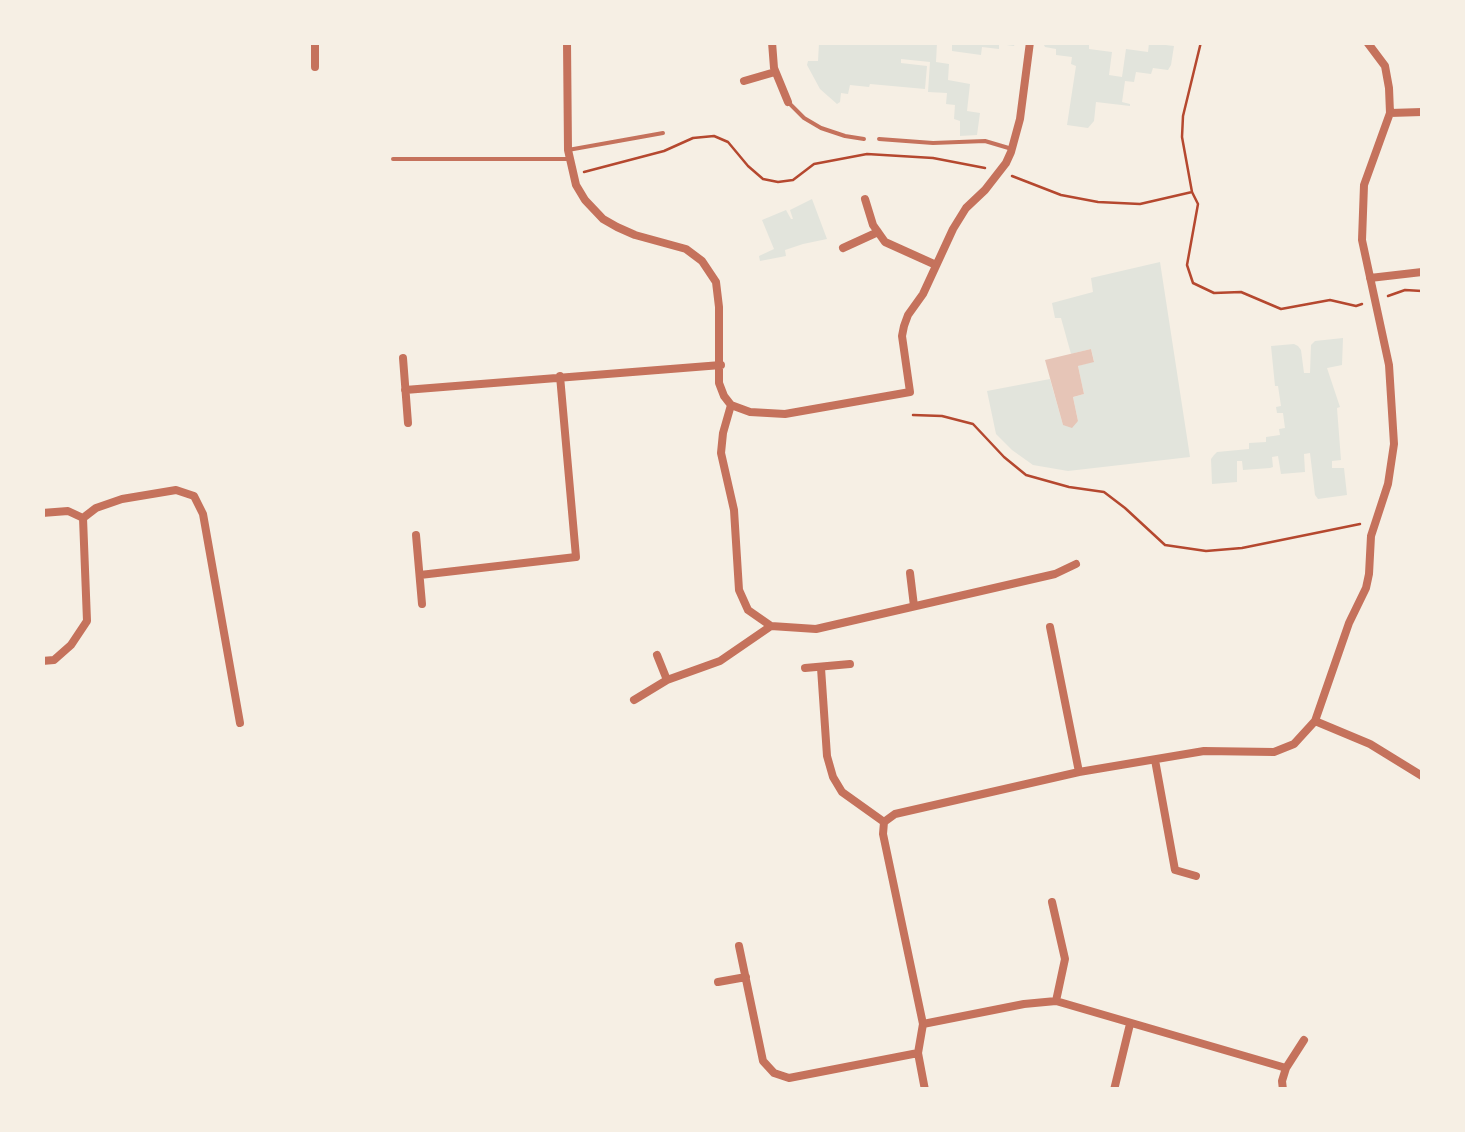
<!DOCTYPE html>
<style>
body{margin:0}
#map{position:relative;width:1465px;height:1132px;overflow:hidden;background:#f6efe4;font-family:Overpass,sans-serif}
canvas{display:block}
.frame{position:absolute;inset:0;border:45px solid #f6efe4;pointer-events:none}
</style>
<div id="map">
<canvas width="1465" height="1132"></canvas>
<div class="frame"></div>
</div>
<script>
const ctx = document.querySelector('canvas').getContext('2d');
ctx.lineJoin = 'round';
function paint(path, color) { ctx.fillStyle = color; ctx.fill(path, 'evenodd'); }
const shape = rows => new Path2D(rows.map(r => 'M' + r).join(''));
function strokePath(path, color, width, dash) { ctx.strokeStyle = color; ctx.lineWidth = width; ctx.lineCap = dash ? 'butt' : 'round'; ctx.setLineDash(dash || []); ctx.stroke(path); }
paint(shape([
 [819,43,937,43,936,62,949,64,948,80,970,84,967,111,980,113,977,135,960,136,960,121,954,119,955,105,946,104,947,93,928,92,930,62,901,59,901,63,927,66,925,89,870,84,869,87,850,85,848,94,841,93,840,102,837,104,820,89,807,65,808,61,818,61],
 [952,43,953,42,1015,43,1014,46,999,44,999,49,982,47,981,55,952,51],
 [1043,43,1089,43,1089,49,1112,52,1109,75,1122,77,1126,49,1148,52,1149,43,1174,46,1171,65,1168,70,1153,68,1151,74,1136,72,1134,82,1125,81,1122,102,1130,104,1130,106,1096,102,1094,121,1088,128,1067,125,1076,66,1071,64,1072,57,1056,55,1056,49,1045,47],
 [812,199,827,239,803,244,785,250,786,256,760,261,759,256,774,249,762,220,786,210,791,219,793,219,790,210],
 [1160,262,1190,457,1068,471,1033,465,1012,450,996,434,987,391,1050,379,1063,425,1078,421,1073,397,1084,394,1078,366,1094,361,1091,349,1071,354,1061,318,1055,318,1052,303,1093,292,1091,278],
 [1343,338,1342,365,1327,368,1340,407,1337,408,1341,460,1332,461,1332,468,1344,468,1347,495,1318,499,1315,495,1310,453,1304,454,1305,472,1281,474,1278,456,1272,457,1273,467,1270,468,1243,470,1242,461,1237,461,1237,482,1212,484,1211,459,1214,455,1217,452,1249,449,1249,443,1266,442,1266,437,1280,435,1279,429,1285,428,1283,413,1277,413,1276,407,1281,406,1278,386,1275,386,1271,346,1294,344,1298,346,1301,350,1304,373,1310,373,1311,345,1315,341]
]), '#e2e4dc');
paint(shape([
 [1091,349,1094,362,1078,366,1084,394,1073,397,1078,421,1072,428,1063,425,1045,360]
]), '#e6c5b7');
strokePath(shape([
 [1201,42,1183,116,1182,137,1192,192,1198,204,1187,265,1193,283,1214,293,1241,292,1281,309,1330,300,1356,306,1362,304],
 [584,172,664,151,693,138,714,136,728,142,748,166,763,179,778,182,793,180,814,164,867,154,933,158,985,168],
 [1012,176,1061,195,1098,202,1140,204,1192,192],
 [1388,296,1405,290,1422,291],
 [913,415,942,416,973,424,1004,457,1026,475,1069,487,1104,492,1125,508,1165,545,1206,551,1242,548,1360,524]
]), '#b5482f', 2.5);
strokePath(shape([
 [788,102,804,118,821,128,845,136,864,139],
 [879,139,933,143,985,141,1012,149],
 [568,150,663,133],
 [393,159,569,159]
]), '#c5725c', 4);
strokePath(shape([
 [315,42,315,67],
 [567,42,568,150,576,185,585,200,603,219,617,227,635,235,686,249,702,261,716,282,719,307,719,383,724,396,731,405,750,412,785,414,910,392,902,336,904,326,908,315,923,294,953,229,966,208,985,190,1006,163,1011,152,1020,119,1030,42],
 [772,42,774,68,788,102],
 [744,81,775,72],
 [1390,113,1422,112],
 [865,199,873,225,885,242,936,265],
 [843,248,878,232],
 [1370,278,1422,272],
 [403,358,408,423],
 [405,390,721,365],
 [731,405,723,433,721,453,734,510,739,590,748,610,771,626,816,629,1055,574,1076,564],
 [42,513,68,511,83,518],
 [416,535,422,604],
 [910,573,914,606],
 [420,575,576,557,560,376],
 [1050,627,1079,772],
 [657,655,667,680],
 [42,661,54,660,71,645,87,621,83,518,96,508,122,499,176,490,194,496,203,514,240,723],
 [805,668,850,664],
 [821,668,827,756,833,777,842,792,884,822],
 [634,700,667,680,720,661,771,626],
 [1315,721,1370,744,1422,776],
 [1155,760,1175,870,1196,876],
 [1052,902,1065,959,1056,1001],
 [739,946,763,1061,774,1073,789,1078,918,1053],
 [718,982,746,977],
 [923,1024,1024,1004,1056,1001,1286,1068],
 [925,1090,918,1053,923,1024,883,834,884,822,895,814,1079,772,1204,751,1274,752,1294,744,1315,721,1349,623,1366,588,1369,574,1371,536,1388,484,1394,444,1389,365,1362,240,1364,185,1390,113,1389,88,1385,66,1367,42],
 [1114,1090,1130,1024],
 [1283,1090,1282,1081,1286,1068,1304,1040]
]), '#c5725c', 8);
</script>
